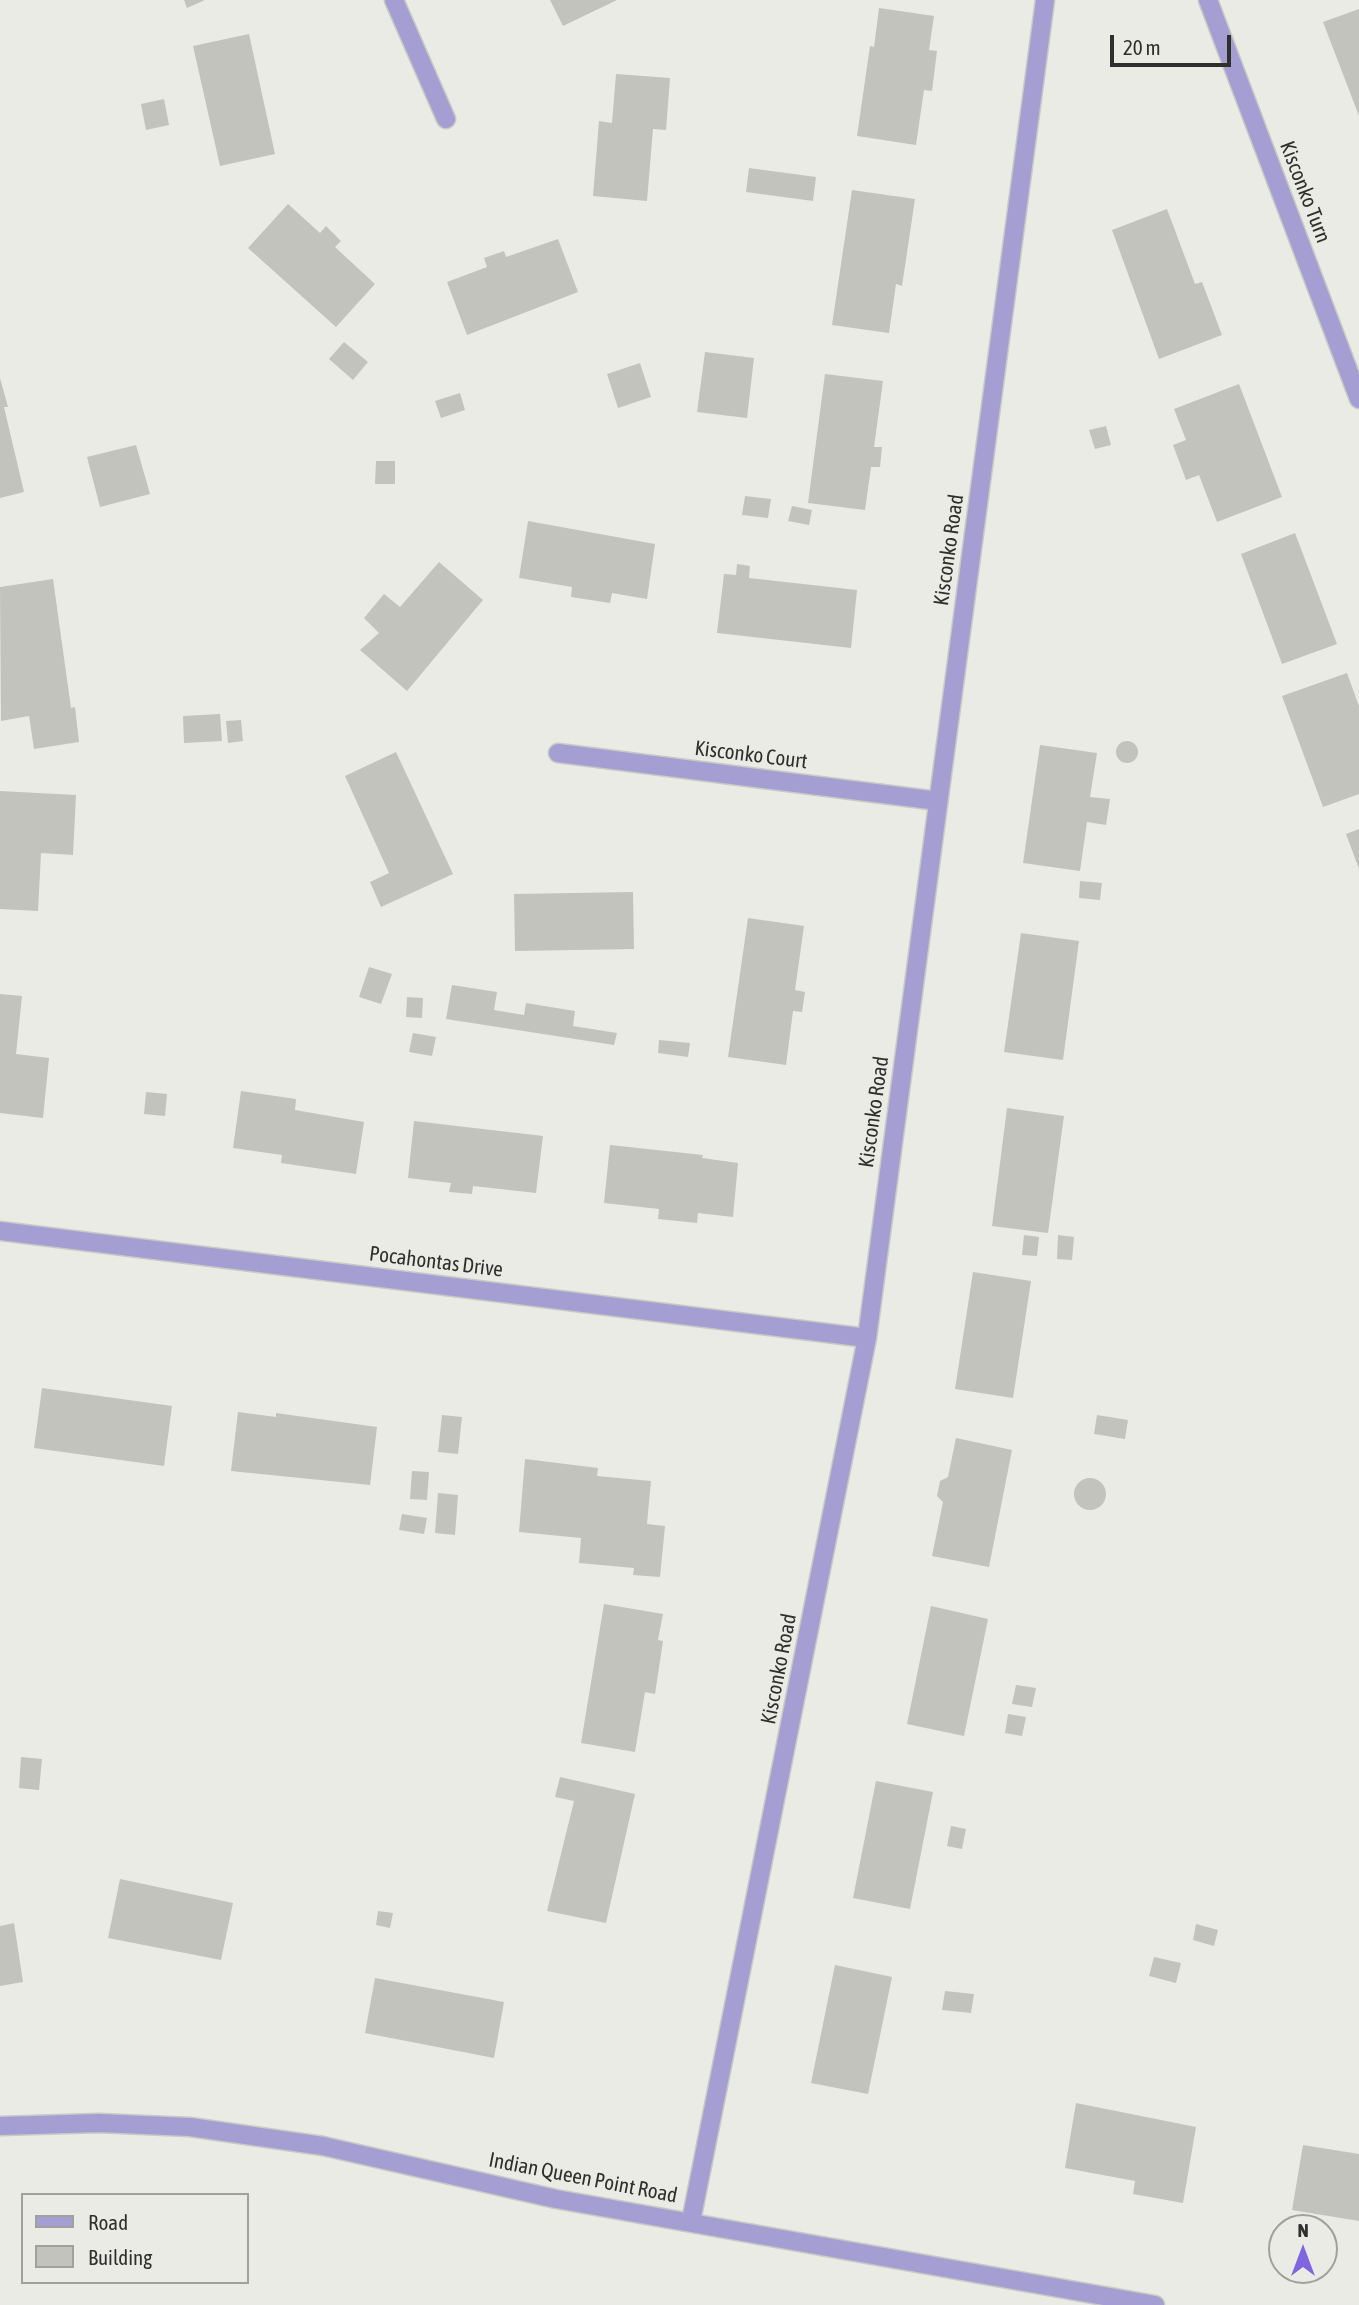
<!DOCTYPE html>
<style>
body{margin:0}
#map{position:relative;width:1359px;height:2305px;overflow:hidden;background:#ebebe6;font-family:"Asap Condensed",sans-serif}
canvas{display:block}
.legend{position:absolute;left:21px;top:2193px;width:228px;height:91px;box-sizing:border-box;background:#ebebe6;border:2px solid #a0a09c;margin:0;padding:9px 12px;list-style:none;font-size:21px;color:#2f2f2d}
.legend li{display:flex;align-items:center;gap:14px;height:35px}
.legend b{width:35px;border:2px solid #a0a09c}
.north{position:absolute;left:1268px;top:2214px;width:70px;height:70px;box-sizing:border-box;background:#ebebe6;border:2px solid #a0a09c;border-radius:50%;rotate:0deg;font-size:19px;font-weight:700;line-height:28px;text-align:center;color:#2f2f2d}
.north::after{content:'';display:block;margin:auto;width:24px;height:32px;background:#7f65e0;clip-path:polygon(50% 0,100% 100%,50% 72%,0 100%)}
.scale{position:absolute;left:1110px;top:35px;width:121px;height:32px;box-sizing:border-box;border:4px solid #2f2f2d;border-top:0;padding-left:9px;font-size:21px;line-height:24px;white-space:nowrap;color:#2f2f2d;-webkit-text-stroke:5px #ebebe6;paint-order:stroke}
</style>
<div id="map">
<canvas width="1359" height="2305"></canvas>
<ul class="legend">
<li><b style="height:9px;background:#a49ed3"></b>Road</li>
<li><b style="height:19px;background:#c2c3bd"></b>Building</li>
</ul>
<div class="north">N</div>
<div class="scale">20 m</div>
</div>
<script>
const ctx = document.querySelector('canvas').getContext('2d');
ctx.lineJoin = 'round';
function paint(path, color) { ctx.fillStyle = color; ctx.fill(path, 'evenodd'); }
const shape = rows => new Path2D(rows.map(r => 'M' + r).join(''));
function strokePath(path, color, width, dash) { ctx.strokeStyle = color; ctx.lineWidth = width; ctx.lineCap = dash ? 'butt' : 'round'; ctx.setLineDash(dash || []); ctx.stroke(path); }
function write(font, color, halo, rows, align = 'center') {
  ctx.font = font + ' "Asap Condensed",sans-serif'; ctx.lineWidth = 5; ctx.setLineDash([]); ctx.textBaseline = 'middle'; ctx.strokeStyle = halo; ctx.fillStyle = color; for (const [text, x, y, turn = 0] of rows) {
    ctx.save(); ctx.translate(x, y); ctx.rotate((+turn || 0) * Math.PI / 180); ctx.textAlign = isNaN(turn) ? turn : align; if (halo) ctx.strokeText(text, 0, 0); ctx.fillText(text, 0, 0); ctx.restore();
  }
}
paint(shape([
 [184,0,205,0,187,8],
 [550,0,617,0,563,26],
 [879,8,934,16,929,50,937,51,932,91,924,90,916,145,857,136,870,46,874,47],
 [1359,9,1359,116,1323,22],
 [249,34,275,154,220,166,193,46],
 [616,74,670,78,666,130,653,129,647,201,593,196,599,121,612,123],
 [164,99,169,125,146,130,141,104],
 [749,168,816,177,813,201,746,192],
 [852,190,915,199,902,286,896,284,889,333,832,325],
 [288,204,320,233,326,226,341,241,335,247,375,284,336,327,248,248],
 [1167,209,1195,284,1202,282,1222,335,1159,359,1112,230],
 [558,239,578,292,467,335,447,282,487,267,484,258,504,251,506,257],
 [344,342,368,362,353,380,329,359],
 [705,352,754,358,747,418,697,412],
 [640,363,651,397,618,408,607,374],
 [825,374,883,381,874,447,882,447,880,467,871,467,865,510,808,503],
 [0,378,8,407,4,407,24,492,0,498],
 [1239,384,1282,497,1217,522,1199,475,1186,480,1173,445,1186,440,1174,409],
 [460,393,465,410,441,418,435,401],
 [1106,426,1111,445,1095,449,1089,430],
 [136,445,150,494,100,507,87,457],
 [376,461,395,461,395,484,375,484],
 [745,496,771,499,768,518,742,515],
 [792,506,812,510,809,525,788,521],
 [528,521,655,544,647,599,612,593,610,603,571,597,572,587,519,578],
 [1295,533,1337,644,1282,664,1241,554],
 [439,562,483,600,407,691,360,650,379,633,364,618,384,594,400,607],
 [737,564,750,566,749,578,857,590,851,648,717,633,724,574,736,575],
 [53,579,71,708,75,707,79,742,34,749,29,716,1,721,0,587],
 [1347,673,1359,706,1359,794,1323,807,1282,696],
 [220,714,222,741,184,743,183,716],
 [241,720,243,741,228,743,226,721],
 '1116 752a11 11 0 1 1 22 0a11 11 0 1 1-22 0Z',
 [1040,745,1097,753,1090,797,1110,799,1106,825,1087,822,1080,871,1023,863],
 [396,752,453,874,381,907,370,882,389,873,345,776],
 [0,791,76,795,73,855,41,853,38,911,0,909],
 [1359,829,1359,869,1346,834],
 [1080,881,1102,883,1100,900,1079,898],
 [633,892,634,949,515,951,514,894],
 [748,918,804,926,795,990,805,992,802,1012,793,1011,786,1065,728,1057],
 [1021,933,1079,941,1063,1060,1004,1052],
 [369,967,392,974,381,1004,359,997],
 [452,985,497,992,494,1010,524,1015,526,1003,575,1011,573,1026,617,1033,614,1045,446,1019],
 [0,994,22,996,16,1054,49,1058,43,1118,0,1113],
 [407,997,423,998,422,1018,406,1017],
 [413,1033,436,1037,432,1056,409,1052],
 [659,1040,690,1043,688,1057,658,1053],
 [241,1091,296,1099,295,1110,364,1122,356,1174,281,1163,282,1155,233,1148],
 [146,1092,167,1094,165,1116,144,1114],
 [1007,1108,1064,1116,1048,1233,992,1226],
 [414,1121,543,1136,536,1193,473,1186,472,1194,449,1192,451,1183,408,1178],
 [610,1145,703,1155,702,1158,738,1163,733,1217,698,1213,697,1223,658,1219,659,1209,604,1203],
 [1024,1235,1039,1237,1037,1256,1022,1255],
 [1058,1235,1074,1237,1072,1260,1057,1259],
 [973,1272,1031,1281,1013,1398,955,1389],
 [42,1388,172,1406,164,1466,34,1448],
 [238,1412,276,1417,276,1413,377,1427,370,1485,231,1471],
 [442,1415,462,1417,458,1454,438,1452],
 [1097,1415,1128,1420,1125,1439,1094,1434],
 [956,1438,1012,1450,989,1567,932,1556,943,1502,937,1496,940,1481,948,1477],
 [525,1459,598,1468,597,1476,651,1481,647,1524,665,1526,660,1577,633,1575,634,1568,579,1563,581,1538,519,1532],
 [412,1471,429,1472,427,1500,410,1499],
 '1074 1494a16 16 0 1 1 32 0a16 16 0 1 1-32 0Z',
 [438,1493,458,1495,455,1535,435,1533],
 [402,1514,427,1518,424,1534,399,1530],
 [604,1604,663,1614,658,1640,663,1641,655,1694,645,1692,635,1752,581,1743],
 [931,1606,988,1619,964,1736,907,1724],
 [1016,1685,1036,1688,1032,1707,1012,1704],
 [1008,1714,1026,1717,1022,1736,1005,1733],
 [21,1757,42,1759,39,1790,19,1788],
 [560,1777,635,1794,606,1923,547,1911,574,1801,555,1797],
 [876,1781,933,1792,910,1909,853,1898],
 [951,1826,966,1829,962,1849,947,1846],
 [120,1879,233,1903,221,1960,108,1938],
 [378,1911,393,1913,390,1928,376,1925],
 [14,1923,23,1982,0,1986,0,1926],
 [1196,1924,1218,1930,1214,1946,1193,1940],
 [1154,1957,1181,1963,1176,1983,1149,1976],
 [835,1965,892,1977,868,2094,811,2083],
 [375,1978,504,2002,494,2058,365,2033],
 [945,1991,974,1994,971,2013,942,2010],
 [1076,2103,1196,2127,1183,2203,1133,2194,1135,2181,1065,2168],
 [1303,2145,1359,2154,1359,2221,1292,2210]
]), '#c2c3bd');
const minor = shape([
 [394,0,446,119],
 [1208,0,1359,399],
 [558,753,938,801],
 [0,1231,867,1338],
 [0,2126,99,2123,190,2127,323,2146,556,2199,1155,2305],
 [691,2221,867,1338,1045,0]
]);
strokePath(minor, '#c9c9c5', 21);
strokePath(minor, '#a49ed3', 18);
write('21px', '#2f2f2d', '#ebebe6', [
 ["Kisconko Turn",1305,192,69],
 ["Kisconko Road",949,550,-82],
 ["Kisconko Court",751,755,7],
 ["Kisconko Road",874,1112,-82],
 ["Pocahontas Drive",436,1262,7],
 ["Kisconko Road",779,1669,-79],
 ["Indian Queen Point Road",583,2178,11]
]);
</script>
